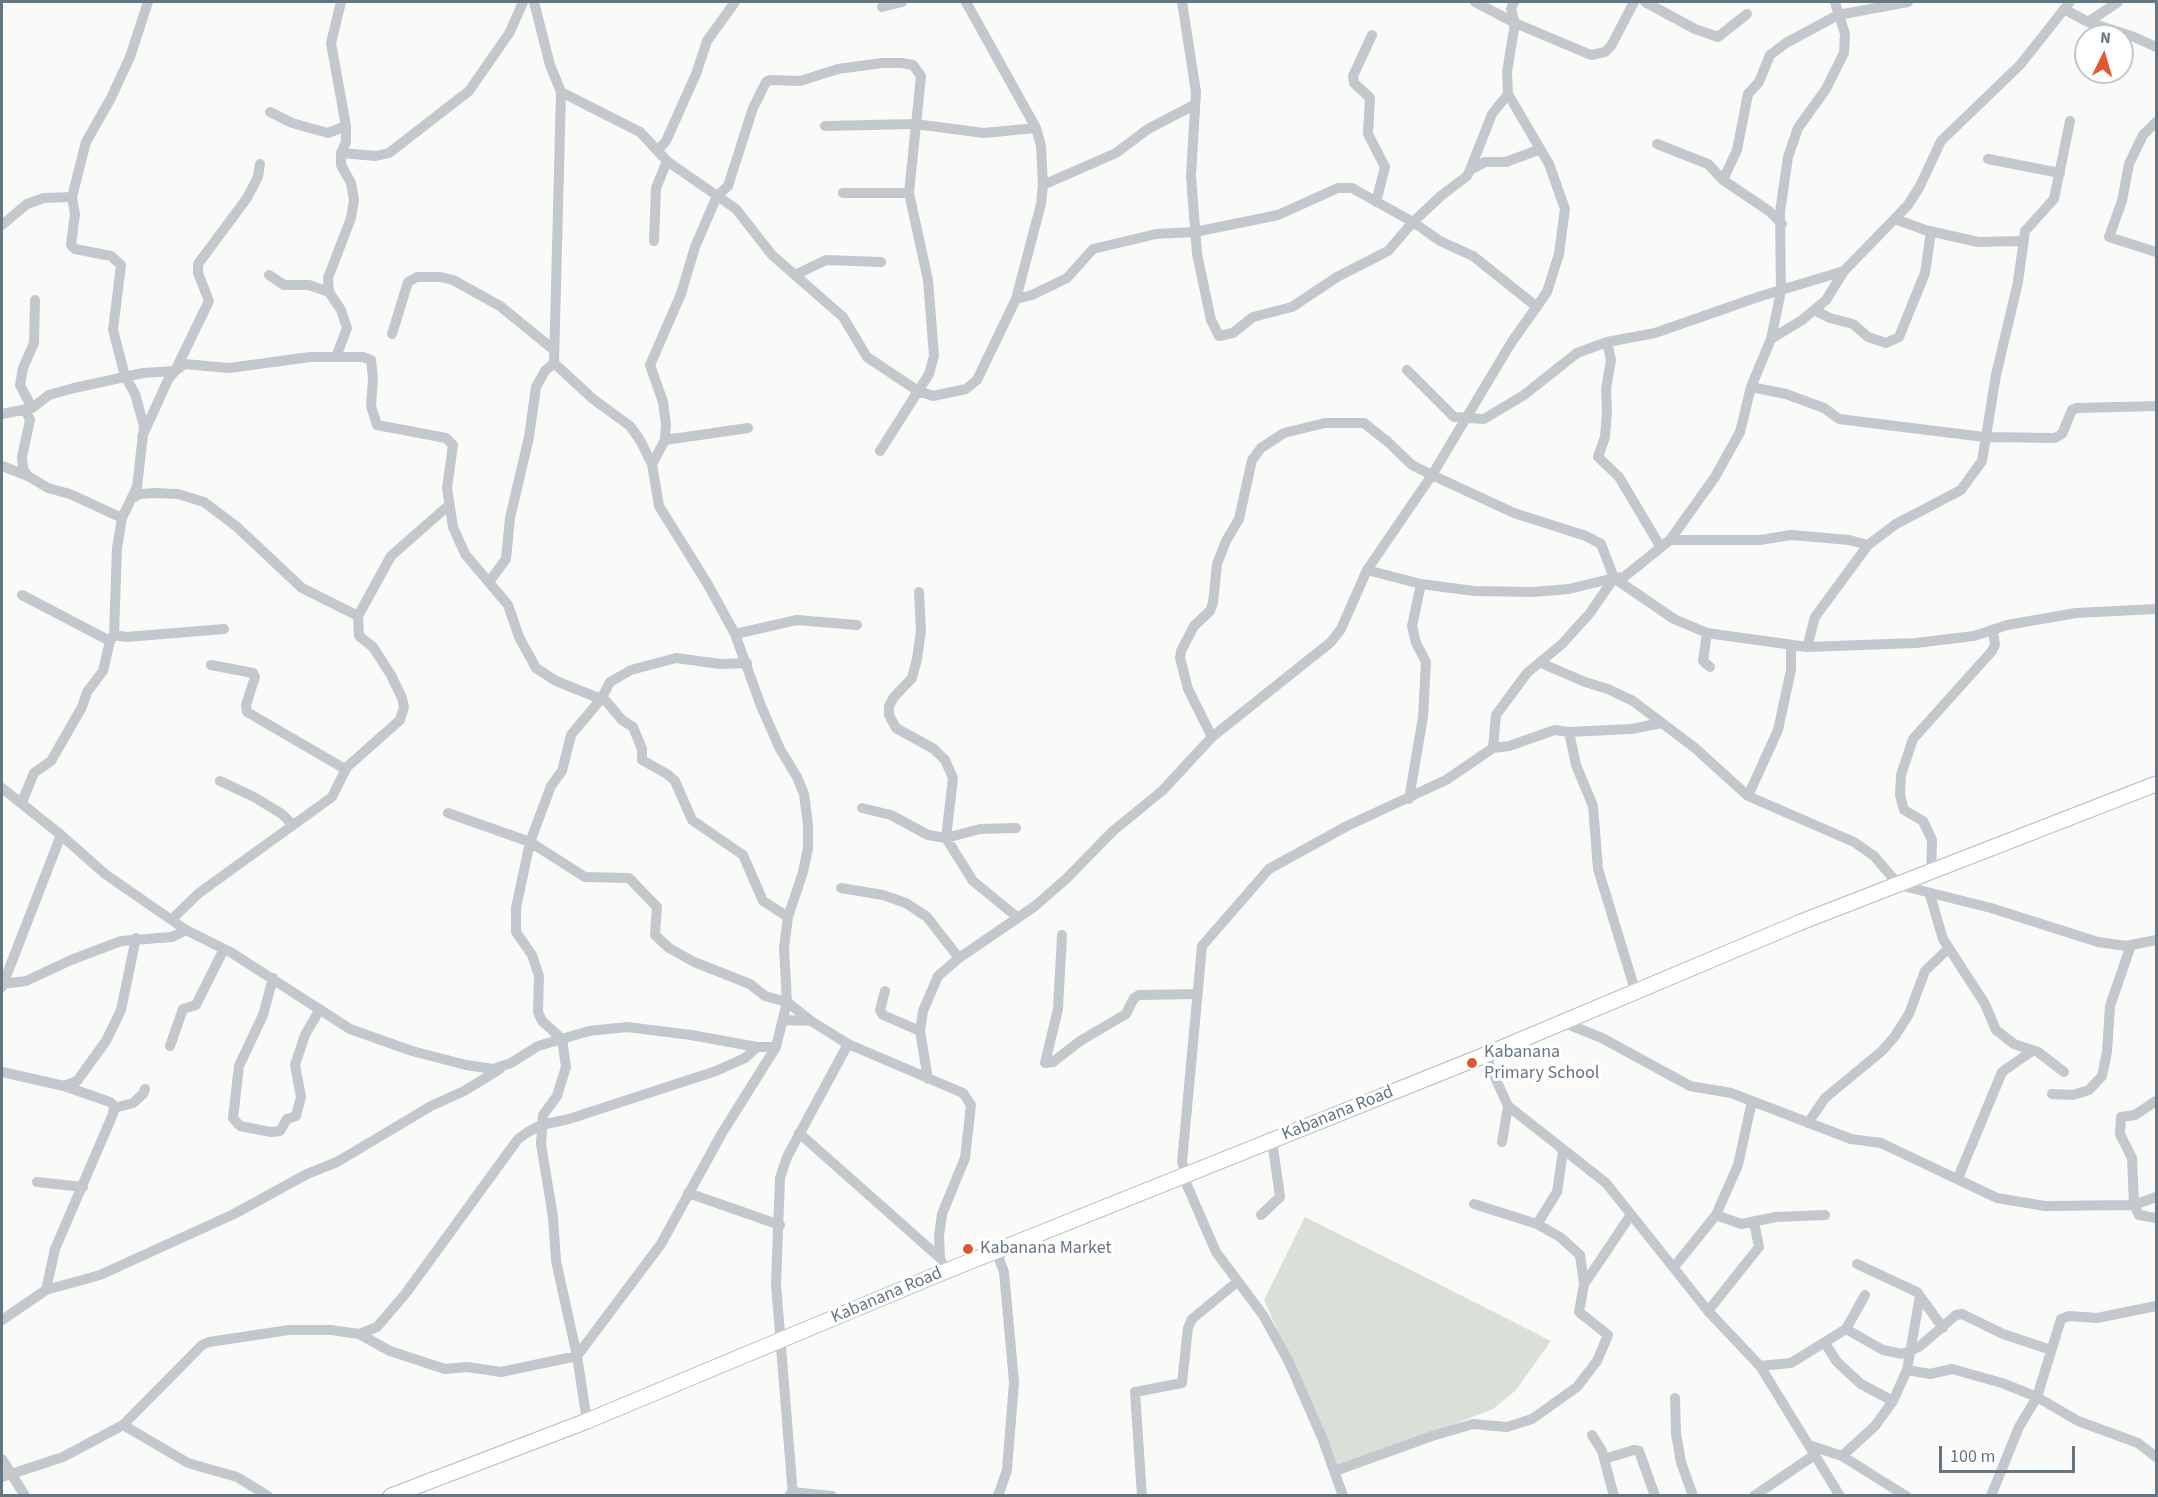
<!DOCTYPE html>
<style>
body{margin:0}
#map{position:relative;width:2158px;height:1497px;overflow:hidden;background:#fafaf8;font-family:"Source Sans 3",sans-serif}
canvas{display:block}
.frame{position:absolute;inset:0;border:3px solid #657683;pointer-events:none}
.north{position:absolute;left:2074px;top:24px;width:60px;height:60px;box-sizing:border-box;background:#fff;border:2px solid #c1c8cd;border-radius:50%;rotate:5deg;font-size:16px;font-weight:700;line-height:24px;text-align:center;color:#657683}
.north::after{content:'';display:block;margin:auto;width:21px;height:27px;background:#e4572e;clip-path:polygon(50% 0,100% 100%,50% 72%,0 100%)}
.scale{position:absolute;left:1939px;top:1446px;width:136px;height:27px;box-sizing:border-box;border:3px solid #657683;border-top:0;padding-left:8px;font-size:18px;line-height:21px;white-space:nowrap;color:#657683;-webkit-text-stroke:4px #fff;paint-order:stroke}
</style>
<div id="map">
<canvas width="2158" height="1497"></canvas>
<div class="frame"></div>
<div class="north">N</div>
<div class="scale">100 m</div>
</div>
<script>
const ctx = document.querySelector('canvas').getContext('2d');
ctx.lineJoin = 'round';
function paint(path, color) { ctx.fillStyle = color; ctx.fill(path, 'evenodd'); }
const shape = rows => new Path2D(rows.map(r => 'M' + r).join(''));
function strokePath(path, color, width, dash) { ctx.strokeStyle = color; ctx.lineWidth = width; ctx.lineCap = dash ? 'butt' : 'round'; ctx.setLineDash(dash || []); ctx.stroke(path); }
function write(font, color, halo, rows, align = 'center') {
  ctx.font = font + ' "Source Sans 3",sans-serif'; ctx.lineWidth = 6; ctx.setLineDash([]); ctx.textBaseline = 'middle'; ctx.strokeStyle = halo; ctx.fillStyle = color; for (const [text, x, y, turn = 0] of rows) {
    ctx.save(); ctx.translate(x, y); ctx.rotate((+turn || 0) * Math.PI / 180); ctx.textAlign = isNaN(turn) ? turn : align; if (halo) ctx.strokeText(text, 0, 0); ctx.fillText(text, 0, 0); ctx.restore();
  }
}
paint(shape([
 [1305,1217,1397,1263,1551,1341,1516,1390,1493,1409,1339,1469,1264,1300]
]), '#dadfd7');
const secondary = shape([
 [391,1496,587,1421,946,1271,1485,1055,1801,922,2156,784]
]);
strokePath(secondary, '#b3babf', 17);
strokePath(shape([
 [534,2,550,65,561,92,554,363,593,399,630,426,640,440,652,464,659,506,707,583,735,634,761,706,780,749,797,777,804,794,808,825,808,848,803,872,788,917,784,948,787,1002,776,1047,722,1133,661,1244,577,1356,587,1421],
 [966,2,1036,128,1041,146,1043,185,1041,204,1016,299],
 [1182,2,1196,92,1191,176,1197,254,1211,320,1219,336,1233,333,1253,317,1292,307,1337,277,1388,251,1413,222,1442,195,1467,176,1470,170,1485,162,1506,162,1538,150],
 [1475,2,1515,23,1591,55,1605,52,1611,46,1634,2],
 [1645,2,1695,29,1718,37,1747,14],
 [882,7,902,2],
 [2064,9,2088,22,2134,37,2156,47],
 [2088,22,2118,2],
 [1372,35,1353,76,1354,83,1370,98,1368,134,1385,167,1376,202],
 [561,92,640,132,667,161,736,209,772,255,843,317,867,357,918,391,933,396,966,389,977,380,1016,299,1032,295,1067,278,1093,249,1156,234,1195,232,1278,215,1338,188,1352,188,1413,222,1440,241,1473,256,1537,307],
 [270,112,292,123,328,133,346,126],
 [2156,122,2143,135,2129,164,2122,201,2109,237,2156,252],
 [825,126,915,124,984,133,1036,128],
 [1657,144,1708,164,1723,180],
 [658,150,666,141,696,74,707,41,735,2],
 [341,153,376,156,389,153,469,91,510,32,523,2],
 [1988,159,2060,173],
 [1470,170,1492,114,1508,94],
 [1043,185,1116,153,1148,129,1194,105],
 [843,193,909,193],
 [1895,219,1925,230,1978,242,2023,241],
 [1782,224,1769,211,1723,180,1737,150,1748,94,1759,82,1770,55,1786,43,1838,15,1908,2],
 [2,225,27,204,44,198,72,197],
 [654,241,656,188,667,161],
 [269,275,284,285,309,285,329,292],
 [795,275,826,260,881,262],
 [1814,310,1830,318,1853,324,1868,337,1886,343,1899,337,1925,273,1931,232],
 [392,334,408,282,417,277,440,277,453,280,500,306,554,350],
 [1771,339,1781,291,1780,212,1788,157,1798,128,1826,89,1844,53,1845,34,1835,2],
 [1607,342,1611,360,1606,389,1607,411,1605,437,1598,457,1619,477,1660,546],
 [336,357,347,328,341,310,329,292,328,278,351,218,354,200,351,183,341,165,341,153,346,142,346,126,331,43,341,2],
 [1407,370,1454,417,1484,419,1524,395,1577,353,1607,342,1655,333,1761,296,1844,271],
 [1751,387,1786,394,1824,408,1839,419,1984,437,2055,438,2062,434,2072,410,2077,408,2156,406],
 [32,408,20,385,23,368,34,343,35,300],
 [25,409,30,420,22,457,23,469,28,476,48,488,70,494,122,518],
 [2,414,32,408,49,395,74,388,143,373,175,371,209,301,198,273,198,264,247,198,258,177,260,164],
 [142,437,168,380,175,371,185,364,229,368,310,357,363,357,371,360,373,378,371,406,377,425,446,438,453,445,447,488,453,527,465,554,508,605,519,637,536,668,556,681,606,701,622,720,633,727,642,749,642,760,667,774,675,781,692,820,743,855,763,901,788,917],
 [665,440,748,428],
 [652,464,665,440,666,424,663,402,650,365,681,294,695,247,717,196,728,186,753,108,766,82,770,80,800,81,838,69,882,63,902,63,913,65,921,76,909,193,928,280,934,356,929,374,880,451],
 [2,466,28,476],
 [131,499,140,494,155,493,178,494,204,502,237,527,302,588,358,616],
 [1670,540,1760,540,1791,535,1849,540,1868,545],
 [1367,570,1421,584,1474,591,1533,592,1569,589,1614,578,1674,619,1707,633,1807,647,1916,643,1974,636,2007,625,2076,613,2156,609],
 [489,582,506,559,510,518,529,437,536,387,545,371,554,363],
 [919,592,921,631,917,659,912,678,894,697,889,706,889,715,896,728,934,749,945,760,953,778,946,838,973,881,1017,917],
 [22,595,110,641],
 [1707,633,1703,661,1710,667],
 [735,634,797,620,857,625],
 [114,635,126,637,224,629],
 [1807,647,1815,617,1868,545,1896,524,1961,490,1982,461,1996,375,2018,282,2025,231,2054,199,2070,121],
 [1541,663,1585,682,1608,689,1633,701,1695,748,1748,796,1854,842,1874,856,1899,885,1991,908,2098,942,2126,946,2156,940],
 [211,665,253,673,255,677,246,705,247,712,345,769],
 [1569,732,1576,765,1593,806,1598,869,1635,990],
 [1212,737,1188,689,1180,658,1181,651,1194,626,1210,611,1213,603,1217,564,1226,541,1239,519,1252,460,1261,448,1284,433,1325,423,1364,423,1388,442,1412,465,1432,475,1514,513,1586,536,1601,544,1614,578],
 [1493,748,1509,746,1555,730,1569,732,1631,729,1662,723],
 [220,781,254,797,282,814,293,825],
 [2,788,61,835,105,874,186,930,232,953,350,1029,412,1051,466,1065,493,1069,511,1063,538,1046,589,1031,627,1027,691,1035,757,1047,776,1047],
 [1748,796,1778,730,1791,670,1791,645],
 [1409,799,1423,717,1426,662,1416,643,1412,626,1421,584],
 [22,802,34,773,51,761,82,707,87,692,103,671,110,641,114,635,117,548,122,518,137,487,144,426,135,394,125,376,113,330,121,265,111,256,75,249,71,245,75,214,72,197,86,142,111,98,130,57,148,2],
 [862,808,891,815,928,835,946,838,980,829,1016,828],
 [448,813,530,842,585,877,629,878,657,907,655,935,669,948,694,962,750,984,765,996,787,1002,811,1021,848,1044,963,1093,971,1105,965,1158,942,1214,939,1236,940,1258,946,1271],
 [1931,872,1932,840,1923,821,1904,810,1900,795,1901,775,1913,739,1992,651,1995,645,1993,630],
 [841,888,883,895,906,903,927,917,959,958],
 [1930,895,1943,939,1985,1004,1996,1030,2014,1044,2038,1052,2064,1072],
 [172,919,199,893,332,797,347,767,400,720,404,707,402,698,391,675,373,647,359,636,358,616,391,556,449,505],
 [1062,935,1058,1009,1045,1063,1053,1062,1080,1041,1126,1014,1134,998,1139,995,1197,994],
 [273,978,263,1015,239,1066,233,1118,240,1126,271,1132,280,1131,287,1119,296,1116,301,1097,295,1065,305,1035,320,1009],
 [2,984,26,981,71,960,121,941,172,937,186,930],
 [2,987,61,835],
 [885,991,880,1010,883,1015,920,1031],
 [783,1020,811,1021],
 [1560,1021,1602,1038,1690,1086,1731,1093,1851,1139,1881,1143,1997,1198,2045,1206,2134,1205,2156,1197],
 [170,1046,183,1009,196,1005,224,949],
 [1485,1055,1508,1106,1606,1183,1708,1311,1760,1366,1840,1496],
 [2,1072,64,1086,77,1081,106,1041,121,1010,136,938],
 [928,1079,920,1031,923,1011,938,976,959,958,1035,906,1066,879,1113,831,1163,790,1212,737,1331,642,1341,629,1367,570,1432,475,1511,343,1547,292,1559,254,1565,209,1549,164,1508,94,1507,72,1515,23,1511,9,1514,2],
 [2052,1094,2073,1095,2089,1090,2102,1076,2107,1052,2110,1006,2131,945],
 [2156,1101,2135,1115,2121,1117,2120,1134,2132,1158,2134,1205,2139,1215,2156,1218],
 [114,1108,133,1103,143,1094,145,1089],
 [1808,1123,1825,1098,1882,1051,1895,1036,1909,1014,1925,971,1949,948],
 [799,1133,940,1258],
 [1502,1142,1508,1106],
 [1186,1174,1182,1162,1202,946,1269,869,1347,826,1446,780,1493,748,1496,715,1527,673,1562,644,1590,613,1614,578,1624,577,1670,540,1715,477,1740,432,1751,387,1771,339,1802,320,1826,300,1844,271,1908,205,1920,186,1941,141,2020,65,2070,2],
 [1183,1176,1216,1252,1263,1315,1289,1362,1323,1440,1343,1496],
 [1958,1178,2002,1072,2032,1051],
 [37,1182,83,1187],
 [688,1193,780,1225],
 [1261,1215,1280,1197,1272,1140],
 [1716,1215,1741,1224,1776,1217,1825,1215],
 [1537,1224,1557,1192,1563,1151,1559,1146],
 [996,1251,1004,1272,1014,1382,1007,1470,998,1496],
 [1857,1264,1917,1292,1943,1328],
 [1674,1267,1716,1215,1738,1165,1752,1101],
 [1585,1283,1630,1216],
 [46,1290,55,1249,113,1114,114,1106,110,1102,64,1086],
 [1708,1311,1759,1247,1754,1222],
 [2,1320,46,1290,100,1275,234,1214,307,1174,337,1162,431,1106,464,1091,500,1069],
 [1846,1329,1883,1350,1902,1354,1919,1347,1956,1315,1962,1314,2003,1334,2051,1350],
 [359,1334,377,1327,406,1293,518,1139,528,1132,541,1125,569,1119,716,1071,745,1058,757,1047],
 [1825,1343,1837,1362,1861,1384,1893,1401],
 [1760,1366,1791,1363,1846,1329,1865,1295],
 [1907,1370,1930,1374,1952,1369,2002,1383,2037,1397,2078,1421,2138,1443,2156,1457],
 [1675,1398,1676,1434,1681,1462,1693,1496],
 [123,1425,188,1463,237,1477,268,1496],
 [1592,1435,1602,1451,1614,1496],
 [1809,1445,1842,1456,1906,1496],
 [1842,1456,1875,1426,1893,1401,1907,1370,1920,1296],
 [2,1459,25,1496],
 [1604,1459,1634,1450,1639,1451,1655,1496],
 [1335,1471,1432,1436,1473,1424,1507,1427,1532,1419,1577,1387,1597,1361,1608,1335,1579,1312,1584,1284,1580,1255,1560,1237,1537,1224,1474,1204],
 [2,1477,63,1457,123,1425,202,1345,209,1342,289,1330,331,1330,359,1334,390,1351,445,1369,467,1367,501,1372,577,1356,556,1261,553,1217,541,1144,543,1115,557,1096,566,1067,562,1039,542,1021,538,1012,539,976,532,955,516,932,516,908,530,842,551,786,562,771,571,735,601,699,610,682,631,670,676,658,720,664,747,663],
 [789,1496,792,1492,832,1496],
 [793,1496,776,1284,780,1178,787,1157,848,1044],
 [1142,1496,1135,1392,1182,1383,1188,1328,1192,1319,1237,1282],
 [1754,1496,1816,1454],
 [1991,1496,2019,1427,2037,1397,2061,1319,2069,1316,2097,1318,2156,1306]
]), '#c3c8cc', 10);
strokePath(secondary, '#fff', 15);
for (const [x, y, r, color] of [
 [1472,1063,6,"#e4572e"],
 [968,1249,6,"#e4572e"]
]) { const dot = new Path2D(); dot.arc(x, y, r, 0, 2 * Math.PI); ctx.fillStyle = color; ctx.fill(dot); strokePath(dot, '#fff', 2); }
write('18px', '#657683', '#fff', [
 ["Kabanana",1484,1053],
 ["Primary School",1484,1074],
 ["Kabanana Market",980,1249]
], 'left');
write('18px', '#657683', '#fff', [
 ["Kabanana Road",1338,1114,-22],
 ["Kabanana Road",887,1296,-23]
]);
</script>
